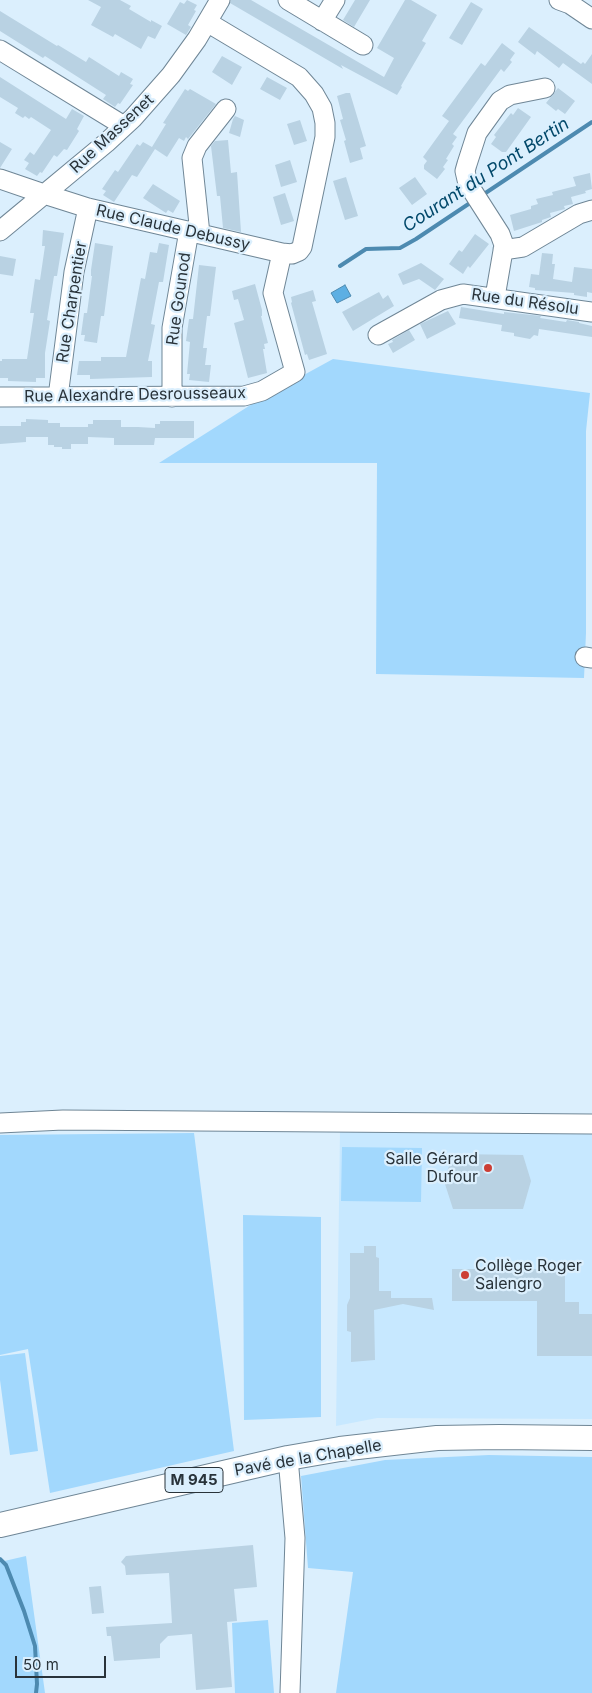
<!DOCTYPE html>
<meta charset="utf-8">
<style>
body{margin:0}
#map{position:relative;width:592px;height:1693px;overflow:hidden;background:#dbeffd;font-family:Inter,sans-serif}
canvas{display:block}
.scale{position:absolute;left:15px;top:1656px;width:91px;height:22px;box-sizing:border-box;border:2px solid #29333a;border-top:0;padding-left:6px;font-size:15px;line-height:18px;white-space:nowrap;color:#29333a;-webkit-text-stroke:4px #dbeffd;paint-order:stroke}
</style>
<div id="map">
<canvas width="592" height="1693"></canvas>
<div class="scale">50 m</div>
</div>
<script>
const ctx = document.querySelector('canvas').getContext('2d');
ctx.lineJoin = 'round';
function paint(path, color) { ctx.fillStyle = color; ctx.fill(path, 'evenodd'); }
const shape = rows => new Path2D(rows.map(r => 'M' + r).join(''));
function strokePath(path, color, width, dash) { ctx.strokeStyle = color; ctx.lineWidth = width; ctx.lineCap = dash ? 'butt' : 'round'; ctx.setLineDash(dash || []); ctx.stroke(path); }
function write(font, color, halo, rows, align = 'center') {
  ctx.font = font + ' Inter,sans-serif'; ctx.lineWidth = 4.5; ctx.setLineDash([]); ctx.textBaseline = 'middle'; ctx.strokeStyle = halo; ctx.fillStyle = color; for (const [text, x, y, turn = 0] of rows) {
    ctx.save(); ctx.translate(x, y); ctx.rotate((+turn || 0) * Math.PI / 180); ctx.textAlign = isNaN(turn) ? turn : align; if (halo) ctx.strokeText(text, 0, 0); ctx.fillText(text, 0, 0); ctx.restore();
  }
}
paint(shape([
 [340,1130,592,1133,592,1419,377,1418,336,1426]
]), '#c7e8ff');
paint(shape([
 [333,359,590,393,586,431,586,633,584,678,376,674,377,463,159,463,260,399],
 [194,1133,234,1451,50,1493,28,1349,0,1355,0,1135],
 [342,1147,422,1148,421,1202,341,1201],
 [243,1215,321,1217,321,1417,244,1420],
 [25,1353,38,1451,10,1455,0,1380,0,1356],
 [489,1455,592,1457,592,1693,336,1693,353,1572,308,1568,301,1476,385,1460],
 [26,1556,45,1693,0,1693,0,1562],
 [268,1620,274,1693,235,1693,232,1623]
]), '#a2d8fd');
const water = shape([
 [345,285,351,296,337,303,331,293,345,285]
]);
paint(water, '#5dafe3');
strokePath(water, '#4d8ab0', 1);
strokePath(shape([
 [481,196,592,122],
 [340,266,366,249,400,248,416,239,473,201],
 [0,1559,6,1565,24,1611,35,1646,37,1684,36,1693]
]), '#4d8ab0', 4);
paint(shape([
 [88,0,120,0,131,6,129,9,151,22,151,20,162,26,155,39,148,36,141,49,115,34,113,37,91,25,101,7],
 [187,0,197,5,194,10,196,11,188,25,191,27,186,35,167,24,180,2,184,4],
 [231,0,251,0,384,77,394,58,377,48,405,0,411,0,437,15,422,41,426,43,401,86,402,87,397,95,341,65,343,69,230,3],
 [355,0,370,0,354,27,343,20],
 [471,2,483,9,462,45,449,38],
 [0,11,57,46,58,45,86,62,89,57,119,76,121,72,133,79,130,84,133,85,120,104,118,103,115,107,103,99,106,95,45,56,43,58,0,31],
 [529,27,581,64,583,62,585,64,592,54,592,84,563,63,559,68,537,51,535,55,518,42],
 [502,43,515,53,510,60,512,62,504,72,501,69,453,134,457,137,452,144,454,146,446,159,448,160,443,167,445,169,437,179,424,169,424,165,427,161,423,157,449,121,442,116,481,63,485,66],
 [222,56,242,67,232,85,212,72],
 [0,77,66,119,72,109,84,116,77,129,79,131,67,150,64,149,57,157,54,155,42,173,40,172,37,176,25,169,29,163,24,160,30,152,34,155,51,130,31,117,29,119,25,116,23,118,15,113,18,108,0,97],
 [267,77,287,88,280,100,260,89],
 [558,88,575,101,565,114,558,109,556,111,546,103],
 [185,89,188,91,190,89,216,104,188,139,186,137,184,141,179,138,167,157,155,149,137,177,132,175,114,202,103,195,106,191,102,189,115,170,118,172,137,144,140,146,143,142,152,147,166,124,163,123],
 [346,93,350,93,366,146,360,148,363,159,350,163,344,141,346,140,340,120,343,119,337,96],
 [518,108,531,117,506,152,502,152,491,144,496,137,494,135,507,118,511,113,513,115],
 [235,116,244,120,240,137,229,133,233,119],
 [300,120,307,141,294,145,287,124],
 [228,140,231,173,237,172,241,232,223,228,220,196,217,196,211,146,215,141],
 [0,142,12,149,0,168],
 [290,160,297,182,281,187,275,165],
 [590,173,592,189,585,191,586,193,571,197,573,204,564,206,565,209,550,213,551,217,542,220,542,222,514,231,510,215,531,209,531,206,538,204,536,199,553,195,552,192,576,186,573,177],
 [346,177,358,216,345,220,333,181],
 [415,177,427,194,412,205,399,188],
 [153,184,180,201,173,213,168,210,166,213,143,198],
 [285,193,294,221,281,225,273,197],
 [43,230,64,233,57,276,54,276,47,320,50,321,45,353,45,378,36,378,36,382,8,381,8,378,0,378,0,361,2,361,2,359,27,359,34,313,30,313,35,279,40,280,45,246,42,246],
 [475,234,489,244,470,268,468,266,463,274,449,264,459,250,462,252],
 [95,243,113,246,104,316,101,316,97,343,84,341,85,335,81,335,84,313,87,313,92,276,91,276,91,270],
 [159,243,169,245,163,282,159,282,151,324,155,325,148,361,152,361,152,377,90,379,90,375,77,375,79,361,101,361,101,357,126,357,141,278,145,279,150,252,157,253],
 [542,253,553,254,552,264,555,264,553,279,572,282,574,267,592,269,592,293,587,292,587,297,574,295,574,293,535,290,535,288,529,287,531,274,539,275],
 [0,256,16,259,13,276,0,274],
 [421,263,444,279,435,290,419,279,403,285,398,274],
 [199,265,216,267,210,316,207,316,203,348,207,348,205,365,211,365,209,382,189,380,190,374,187,374,190,342,186,341,189,319,193,319],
 [255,284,262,310,262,316,261,316,268,343,264,344,265,349,263,349,267,373,248,378,234,323,244,320,238,299,234,300,232,291],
 [313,290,316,301,312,302,327,354,309,360,307,354,305,355,291,303,292,302,291,297],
 [379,292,383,299,388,295,394,306,353,331,342,312],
 [461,307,504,314,504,312,541,316,540,318,566,322,567,320,579,322,579,323,592,326,592,337,539,329,538,336,534,335,530,339,514,336,514,333,501,331,502,325,459,318],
 [448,311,456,324,427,339,420,324],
 [409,330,415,340,393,353,388,344,393,342,392,340],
 [26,419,48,420,48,423,60,423,60,427,88,427,88,424,93,424,93,420,121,420,121,427,138,427,155,428,155,424,160,424,160,421,194,421,194,438,155,438,154,445,114,445,114,438,88,437,88,444,71,444,71,449,62,449,62,447,54,447,54,445,48,445,48,437,26,437,26,442,0,444,0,426,21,426,21,422,26,422],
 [453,1154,523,1155,531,1181,523,1209,453,1209,444,1181],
 [364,1246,376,1246,376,1257,379,1258,379,1291,391,1291,391,1298,432,1298,434,1310,403,1304,374,1310,375,1360,351,1362,351,1332,347,1331,347,1305,350,1298,350,1253,364,1253],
 [452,1269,565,1269,565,1302,579,1302,579,1314,592,1314,592,1356,537,1356,537,1301,452,1301],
 [253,1545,257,1587,234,1589,237,1621,227,1622,232,1687,196,1690,192,1634,168,1636,160,1644,160,1658,114,1661,111,1636,107,1636,106,1627,172,1623,169,1573,126,1575,125,1566,121,1562,126,1556],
 [101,1586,104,1613,92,1614,89,1587]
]), '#b9d2e3');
const minor = shape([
 [288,0,363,45],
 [559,0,570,4,592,19],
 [322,21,335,0],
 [0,50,124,126],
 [0,179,44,194,88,208,282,253,292,254,299,251,302,247,325,137,325,123,322,108,314,94,299,77,207,22],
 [0,231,106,143,133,118,171,75,197,39,220,0],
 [200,234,192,158,197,146,226,109],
 [503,250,523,247,579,214,592,210],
 [495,297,504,245,500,234,468,184,465,171,467,164,477,133,500,101,510,95,545,88],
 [378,335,441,300,463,294,592,312],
 [0,397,244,396,262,391,295,372,273,293,282,253],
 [58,397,74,272,88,208],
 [172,397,172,328,189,231],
 [585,657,592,658],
 [0,1123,63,1120,592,1124],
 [288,1458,295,1538,290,1693]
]);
const major = shape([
 [0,1525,288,1458,340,1449,437,1438,499,1437,592,1438]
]);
strokePath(minor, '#6f8696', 21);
strokePath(major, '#6f8696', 26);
strokePath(minor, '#fff', 19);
strokePath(major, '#fff', 24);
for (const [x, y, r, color] of [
 [488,1168,5,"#cc3e34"],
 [465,1275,5,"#cc3e34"]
]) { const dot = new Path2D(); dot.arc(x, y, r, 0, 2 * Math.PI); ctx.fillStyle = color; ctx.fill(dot); strokePath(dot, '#dbeffd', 2); }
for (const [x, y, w] of [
 [194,1480,58]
]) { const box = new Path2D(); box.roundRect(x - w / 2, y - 12.5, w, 25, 4); ctx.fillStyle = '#dbeffd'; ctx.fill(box); strokePath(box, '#29333a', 1); }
write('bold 15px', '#29333a', null, [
 ["M 945",194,1480]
]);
write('16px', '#29333a', '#dbeffd', [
 ["Rue Massenet",112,134,-43],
 ["Rue Claude Debussy",173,228,13],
 ["Rue Gounod",179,299,-82],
 ["Rue Charpentier",72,302,-81],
 ["Rue du Résolu",525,302,8],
 ["Rue Alexandre Desrousseaux",135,395,-1],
 ["Pavé de la Chapelle",308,1458,-10]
]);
write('16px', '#29333a', '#dbeffd', [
 ["Salle Gérard",478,1159],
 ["Dufour",478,1177],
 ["Collège Roger",475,1266,"left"],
 ["Salengro",475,1284,"left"]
], 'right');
write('italic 18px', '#03496b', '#dbeffd', [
 ["Courant du Pont Bertin",486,175,-33]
]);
</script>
